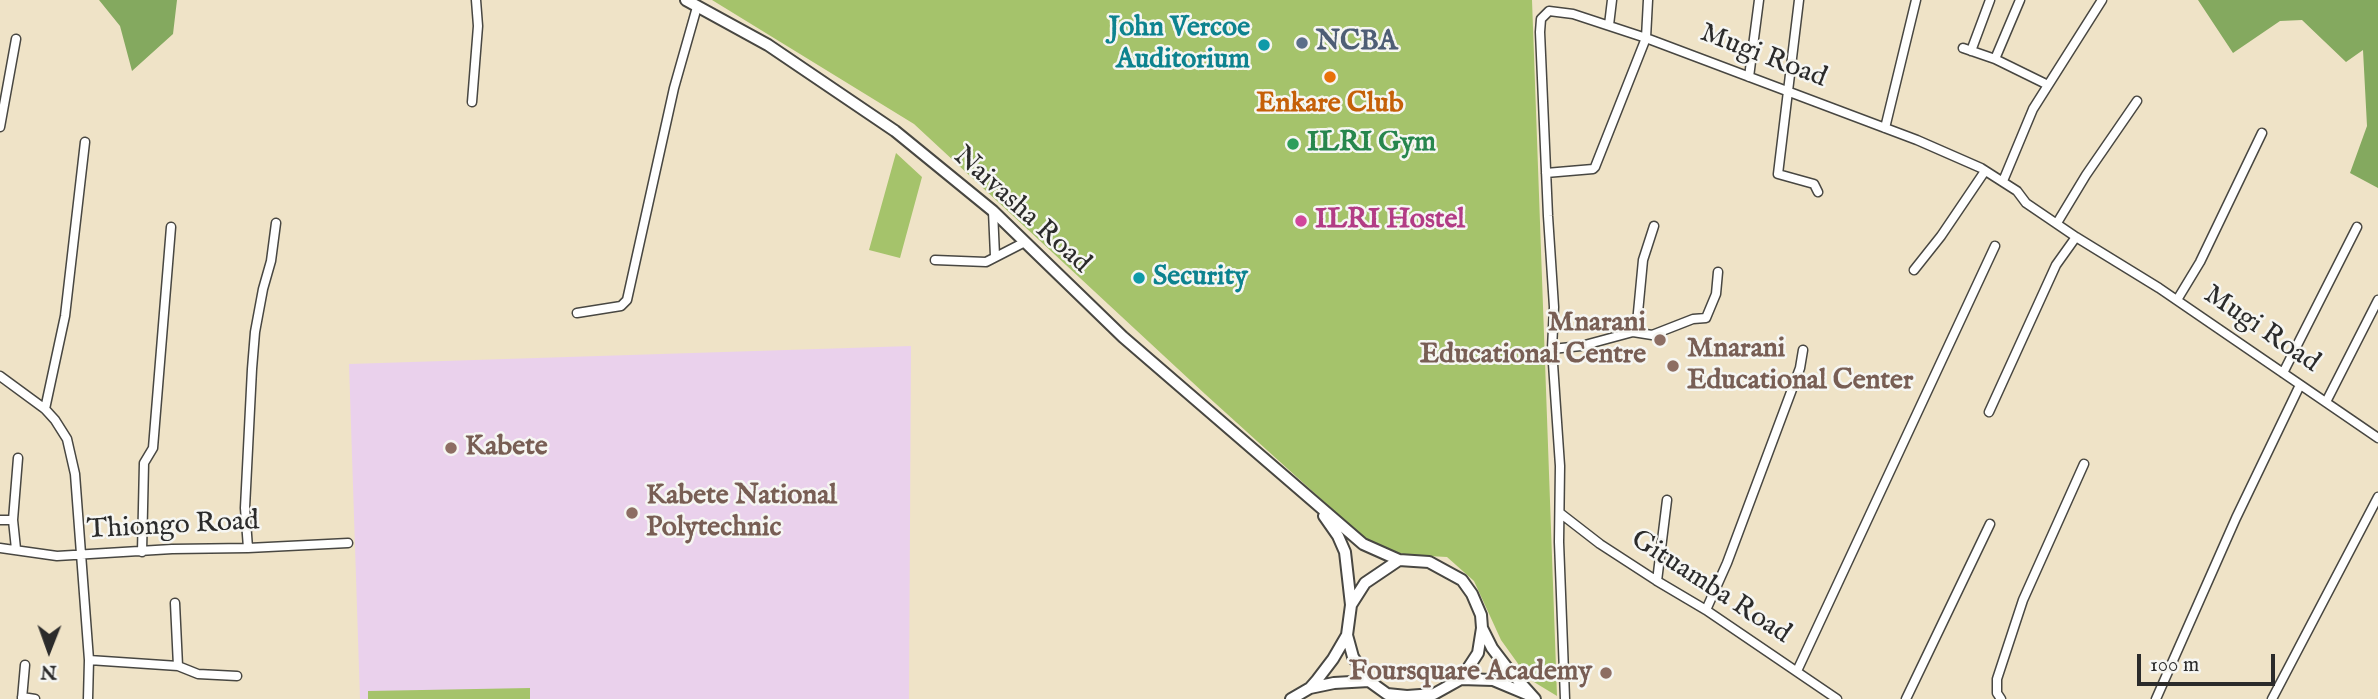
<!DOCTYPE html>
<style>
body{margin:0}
#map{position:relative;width:2378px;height:699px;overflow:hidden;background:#efe3c7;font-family:"IM FELL English",serif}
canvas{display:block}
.north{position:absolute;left:14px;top:615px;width:70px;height:70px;-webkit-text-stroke:5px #f6f6f2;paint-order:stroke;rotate:181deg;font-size:19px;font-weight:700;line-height:28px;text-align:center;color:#2b2b2b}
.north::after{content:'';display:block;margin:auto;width:24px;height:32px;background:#2b2b2b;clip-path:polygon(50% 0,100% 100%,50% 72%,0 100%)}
.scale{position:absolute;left:2137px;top:654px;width:138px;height:32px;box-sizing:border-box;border:4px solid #2b2b2b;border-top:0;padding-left:9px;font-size:21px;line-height:24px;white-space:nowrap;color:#2b2b2b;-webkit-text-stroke:5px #f6f6f2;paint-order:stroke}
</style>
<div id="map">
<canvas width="2378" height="699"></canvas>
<div class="north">N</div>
<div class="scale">100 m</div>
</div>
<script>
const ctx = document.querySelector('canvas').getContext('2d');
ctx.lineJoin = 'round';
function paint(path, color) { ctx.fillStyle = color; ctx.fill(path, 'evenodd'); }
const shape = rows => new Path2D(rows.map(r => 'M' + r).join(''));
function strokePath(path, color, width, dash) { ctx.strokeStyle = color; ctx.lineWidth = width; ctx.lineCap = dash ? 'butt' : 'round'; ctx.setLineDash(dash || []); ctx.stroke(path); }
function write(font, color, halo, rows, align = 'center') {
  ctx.font = font + ' "IM FELL English",serif'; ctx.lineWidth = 5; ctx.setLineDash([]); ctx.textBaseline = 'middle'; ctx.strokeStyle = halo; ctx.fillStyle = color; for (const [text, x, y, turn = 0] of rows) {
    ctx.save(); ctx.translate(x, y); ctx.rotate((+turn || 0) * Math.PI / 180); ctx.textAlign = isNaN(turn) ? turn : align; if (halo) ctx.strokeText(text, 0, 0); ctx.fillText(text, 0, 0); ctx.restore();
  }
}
paint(shape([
 [911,346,909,699,360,699,349,364]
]), '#ead1ec');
paint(shape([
 [712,0,1532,0,1557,696,1529,679,1501,640,1474,581,1447,557,1409,555,1389,551,1362,536,1205,394,914,124],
 [896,153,922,177,900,258,869,250],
 [530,688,530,699,368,699,368,691]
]), '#a5c36b');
paint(shape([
 [99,0,177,0,173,34,132,71,120,26],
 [2198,0,2378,0,2378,188,2350,173,2367,126,2363,50,2346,62,2302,20,2280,21,2233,53]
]), '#84a95f');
const street = shape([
 [1799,0,1778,174,1814,184,1818,192],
 [1609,25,1612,0],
 [1963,48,1995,59,2048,85],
 [1971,51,1990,0],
 [1995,59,2020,0],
 [1749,77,1759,0],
 [472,102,478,26,476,0],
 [0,127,16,39],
 [1885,128,1916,0],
 [1546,173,1593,169,1595,167,1646,38,1648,0],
 [2003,181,2033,109,2102,0],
 [993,211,995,256],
 [2057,223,2086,175,2137,101],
 [935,260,986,262,1025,242],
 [1914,270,1941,236,1985,171],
 [2177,300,2200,262,2262,133],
 [577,313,621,306,627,300,674,88,697,7],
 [1633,332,1637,323,1643,260,1654,226],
 [1552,349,1581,346,1633,332,1652,335,1693,319,1706,318,1716,294,1718,272],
 [2283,373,2357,227],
 [0,376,45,409,55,420,67,439,75,474,89,660,88,699],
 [2326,402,2378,300],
 [45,409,65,316,85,142],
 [1989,412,2056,265,2076,237],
 [1560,513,1600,544,1657,581,1706,610,1837,699],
 [0,520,13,520,16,549],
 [13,520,18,458],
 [0,548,57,556,172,549,248,548,348,543],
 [248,548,245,508,252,369,255,332,263,289,271,261,276,223],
 [142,552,144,463,153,448,171,227],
 [1657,581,1667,500],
 [175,603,178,666],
 [1706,610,1727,563,1800,368,1803,350],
 [89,660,178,666,198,674,237,676],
 [1797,671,1995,246],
 [22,697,35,699],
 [22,699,25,665],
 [1565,699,1559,542,1560,466,1552,349,1554,307,1548,216,1540,32,1541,19,1549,11,1573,14,1646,38,1917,140,1981,168,2017,191,2026,203,2076,237,2159,288,2378,438],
 [1906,699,1990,524],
 [2001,699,1997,693,1997,679,2023,600,2084,464],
 [2156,699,2236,518,2300,385],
 [2272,699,2378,497]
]);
const secondary = shape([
 [686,0,768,45,895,131,993,211,1123,337,1363,544,1399,560,1429,562,1462,580,1472,594,1481,615,1482,628,1478,653,1461,679,1434,694,1407,696,1387,694,1369,681,1353,657,1347,635,1351,605,1365,583,1399,560],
 [1324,516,1338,536,1345,552,1351,605],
 [1482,628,1492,648,1508,669,1535,699],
 [1461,679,1493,680,1529,695],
 [1310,688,1334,683,1369,681],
 [1291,699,1310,688,1317,680,1333,659,1347,635]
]);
strokePath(street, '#484742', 11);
strokePath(secondary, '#484742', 14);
strokePath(street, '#fff', 8);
strokePath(secondary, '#fff', 10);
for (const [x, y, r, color] of [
 [1302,43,7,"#5c6f8a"],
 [1264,45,7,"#0f9aa8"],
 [1330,77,7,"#e8710a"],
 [1293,144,7,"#2e9e5b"],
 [1301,221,7,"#d1479c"],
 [1139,278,7,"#0f9aa8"],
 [1660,340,7,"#8d6e63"],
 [1673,366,7,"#8d6e63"],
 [451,448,7,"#8d6e63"],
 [632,513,7,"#8d6e63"],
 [1606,673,7,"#8d6e63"]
]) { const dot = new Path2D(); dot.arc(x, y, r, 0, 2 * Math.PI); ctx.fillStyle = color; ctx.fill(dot); strokePath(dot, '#f6f6f2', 2.5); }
write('bold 28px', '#0d838f', '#f6f6f2', [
 ["John Vercoe",1250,29],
 ["Auditorium",1250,61],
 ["Security",1153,278,"left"]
], 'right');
write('bold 28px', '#4e5e75', '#f6f6f2', [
 ["NCBA",1316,43]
], 'left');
write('28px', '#2b2b2b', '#f6f6f2', [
 ["Mugi Road",1763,57,21],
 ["Naivasha Road",1021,211,42],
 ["Mugi Road",2261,330,34],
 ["Thiongo Road",173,527,-3],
 ["Gituamba Road",1710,588,33]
]);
write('bold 28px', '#c56008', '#f6f6f2', [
 ["Enkare Club",1330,105]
]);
write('bold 28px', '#27864d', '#f6f6f2', [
 ["ILRI Gym",1307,144]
], 'left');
write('bold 28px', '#b23c85', '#f6f6f2', [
 ["ILRI Hostel",1315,221]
], 'left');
write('bold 28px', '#785e54', '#f6f6f2', [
 ["Mnarani",1646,324,"right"],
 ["Educational Centre",1646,356,"right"],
 ["Mnarani",1687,350],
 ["Educational Center",1687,382],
 ["Kabete",465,448],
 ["Kabete National",646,497],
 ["Polytechnic",646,529],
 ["Foursquare Academy",1592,673,"right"]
], 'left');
</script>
